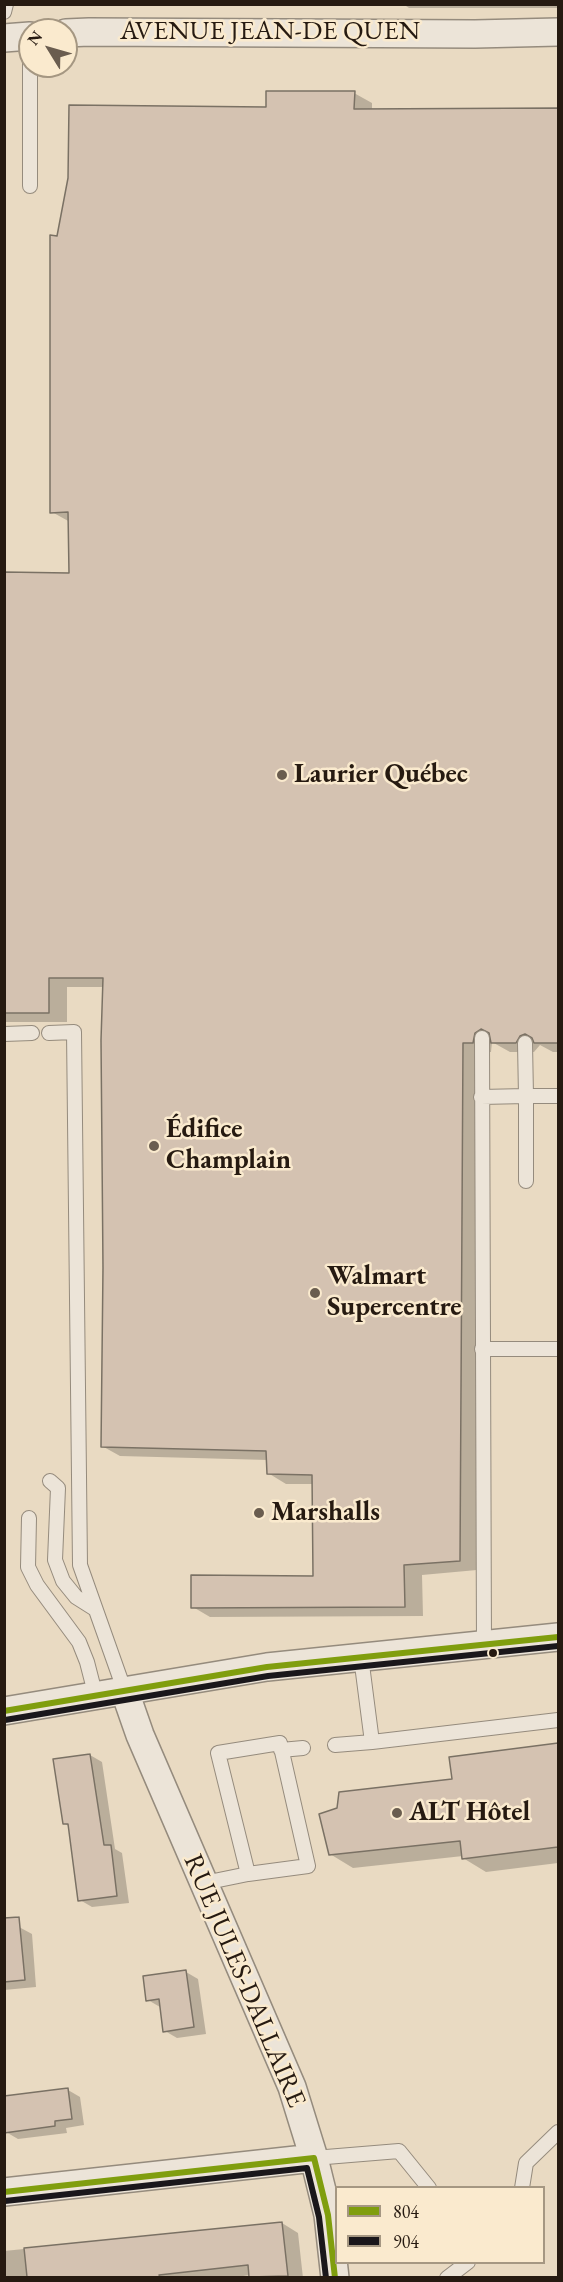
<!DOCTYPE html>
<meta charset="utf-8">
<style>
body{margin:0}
#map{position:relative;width:563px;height:2282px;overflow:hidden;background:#e9dac2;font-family:"EB Garamond",serif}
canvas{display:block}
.frame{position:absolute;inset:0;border:6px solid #261a11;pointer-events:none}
.legend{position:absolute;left:335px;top:2186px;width:210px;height:78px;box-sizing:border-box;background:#faeace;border:2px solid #a59782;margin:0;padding:8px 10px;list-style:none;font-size:18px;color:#261a11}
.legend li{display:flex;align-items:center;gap:12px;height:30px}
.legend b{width:30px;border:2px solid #a59782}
.north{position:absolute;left:18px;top:18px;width:60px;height:60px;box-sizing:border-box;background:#faeace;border:2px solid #a59782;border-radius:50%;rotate:307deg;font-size:16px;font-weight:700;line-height:24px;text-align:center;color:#261a11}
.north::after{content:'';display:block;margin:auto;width:21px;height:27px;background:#6a5d4f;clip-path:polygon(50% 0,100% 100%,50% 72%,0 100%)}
</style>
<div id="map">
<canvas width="563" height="2282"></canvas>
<div class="frame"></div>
<ul class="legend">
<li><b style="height:8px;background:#809e0e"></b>804</li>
<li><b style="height:8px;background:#1a171b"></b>904</li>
</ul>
<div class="north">N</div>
</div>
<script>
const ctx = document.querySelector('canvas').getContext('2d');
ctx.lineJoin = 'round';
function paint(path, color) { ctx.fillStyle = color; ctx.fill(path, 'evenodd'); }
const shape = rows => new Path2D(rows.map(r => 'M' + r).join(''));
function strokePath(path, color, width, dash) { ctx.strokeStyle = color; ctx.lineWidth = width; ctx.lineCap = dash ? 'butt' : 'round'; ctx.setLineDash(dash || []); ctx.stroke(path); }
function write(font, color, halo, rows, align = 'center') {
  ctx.font = font + ' "EB Garamond",serif'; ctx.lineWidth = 5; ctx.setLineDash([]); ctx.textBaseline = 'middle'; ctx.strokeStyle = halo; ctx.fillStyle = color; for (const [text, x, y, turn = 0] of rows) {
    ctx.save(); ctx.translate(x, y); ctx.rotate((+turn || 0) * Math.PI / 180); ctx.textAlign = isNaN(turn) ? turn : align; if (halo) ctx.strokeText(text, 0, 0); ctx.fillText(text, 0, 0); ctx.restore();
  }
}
paint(shape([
 [68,4,250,4,248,6],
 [403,4,558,4,558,8,409,8],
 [354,93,372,103,372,111,558,110,558,1052,553,1052,540,1045,534,1052,510,1052,492,1042,491,1052,481,1052,477,1570,422,1575,423,1616,210,1617,193,1607,315,1577,314,1484,286,1484,268,1473,268,1460,120,1456,102,1446,104,987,67,987,67,1022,4,1022,4,574,70,574,70,522,52,512,59,237,267,109],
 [558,1745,558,1863,486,1872,463,1858,463,1856,353,1868,330,1854,454,1780,450,1758],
 [90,1755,102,1762,115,1849,122,1853,129,1903,92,1907,80,1900,70,1827,64,1823],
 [19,1927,32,1934,36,1987,4,1990,4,1929],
 [186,1972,198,1979,206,2034,177,2038,165,2031,160,2007,148,2000],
 [68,2090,80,2097,84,2125,66,2128,67,2133,18,2139,6,2132],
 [282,2223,298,2233,303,2278,251,2278,250,2275,230,2278,4,2278,4,2251]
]), '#0003');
const building = shape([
 [266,91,355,91,354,109,558,108,558,1043,534,1043,532,1038,525,1034,520,1036,516,1043,491,1043,489,1033,481,1029,475,1033,473,1043,463,1043,460,1561,404,1565,405,1607,191,1608,191,1575,313,1576,312,1475,267,1474,266,1451,101,1447,103,1268,101,1040,103,978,49,978,49,1013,4,1013,4,572,69,573,68,512,50,513,50,235,57,236,68,178,69,105,266,107,266,91],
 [558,1743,558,1847,462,1859,460,1841,329,1855,319,1814,337,1808,339,1792,452,1779,449,1757,558,1743],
 [90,1754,104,1845,111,1845,117,1896,78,1901,68,1824,63,1824,53,1759,90,1754],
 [19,1917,25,1980,4,1982,4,1918,19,1917],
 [186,1970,194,2027,163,2032,159,1999,146,2001,143,1976,186,1970],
 [68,2088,72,2119,55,2121,55,2126,4,2133,4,2096,68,2088],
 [282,2222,288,2276,249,2277,248,2265,159,2275,160,2277,27,2277,24,2248,282,2222]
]);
paint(building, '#d4c2b1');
strokePath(building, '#7a7164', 1.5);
const lane = shape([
 [4,12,6,4],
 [30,36,30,186],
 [49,1033,74,1032,80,1565,125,1692],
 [4,1034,32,1033],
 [482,1038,484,1645],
 [481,1097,526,1096,525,1043],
 [526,1181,526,1096,558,1096],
 [482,1349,558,1349],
 [50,1481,58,1488,55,1560,63,1581,76,1597,95,1609],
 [29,1518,28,1567,37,1585,79,1642,87,1662,96,1697],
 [361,1657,372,1742,558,1720],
 [335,1745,372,1742],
 [281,1750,303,1748],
 [204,1883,248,1874,218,1753,280,1743,308,1866,248,1874],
 [314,2158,399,2151,429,2188],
 [522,2188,526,2163,558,2132],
 [447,2278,468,2262]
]);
const street = shape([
 [66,33,89,32,475,34,558,32],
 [4,38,30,36],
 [125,1692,140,1735,292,2087,314,2158,328,2215,335,2278],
 [4,1711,267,1667,558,1637],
 [4,2192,314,2158]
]);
strokePath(lane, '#958b7d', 16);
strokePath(street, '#958b7d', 30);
strokePath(lane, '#ece4d8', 14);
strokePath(street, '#ece4d8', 27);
strokePath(shape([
 [4,1711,267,1667,558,1637],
 [4,2192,314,2158,328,2215,335,2278]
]), '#809e0e', 6);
strokePath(shape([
 [5,1720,268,1676,558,1646],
 [5,2201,307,2168,319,2217,326,2278]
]), '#1a171b', 6);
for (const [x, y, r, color] of [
 [282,775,6,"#6a5d4f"],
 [154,1146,6,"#6a5d4f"],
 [315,1293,6,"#6a5d4f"],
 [259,1513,6,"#6a5d4f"],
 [493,1653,5,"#261a11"],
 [397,1813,6,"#6a5d4f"]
]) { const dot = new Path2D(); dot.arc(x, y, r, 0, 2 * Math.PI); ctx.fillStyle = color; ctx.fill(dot); strokePath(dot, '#faeace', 2); }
write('27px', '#261a11', '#faeace', [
 ["AVENUE JEAN-DE QUEN",270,32],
 ["RUE JULES-DALLAIRE",244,1981,67]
]);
write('bold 27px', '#261a11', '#faeace', [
 ["Laurier Québec",294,775],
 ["Édifice",166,1130],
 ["Champlain",166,1161],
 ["Walmart",327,1277],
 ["Supercentre",327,1308],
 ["Marshalls",271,1513],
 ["ALT Hôtel",409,1813]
], 'left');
</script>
